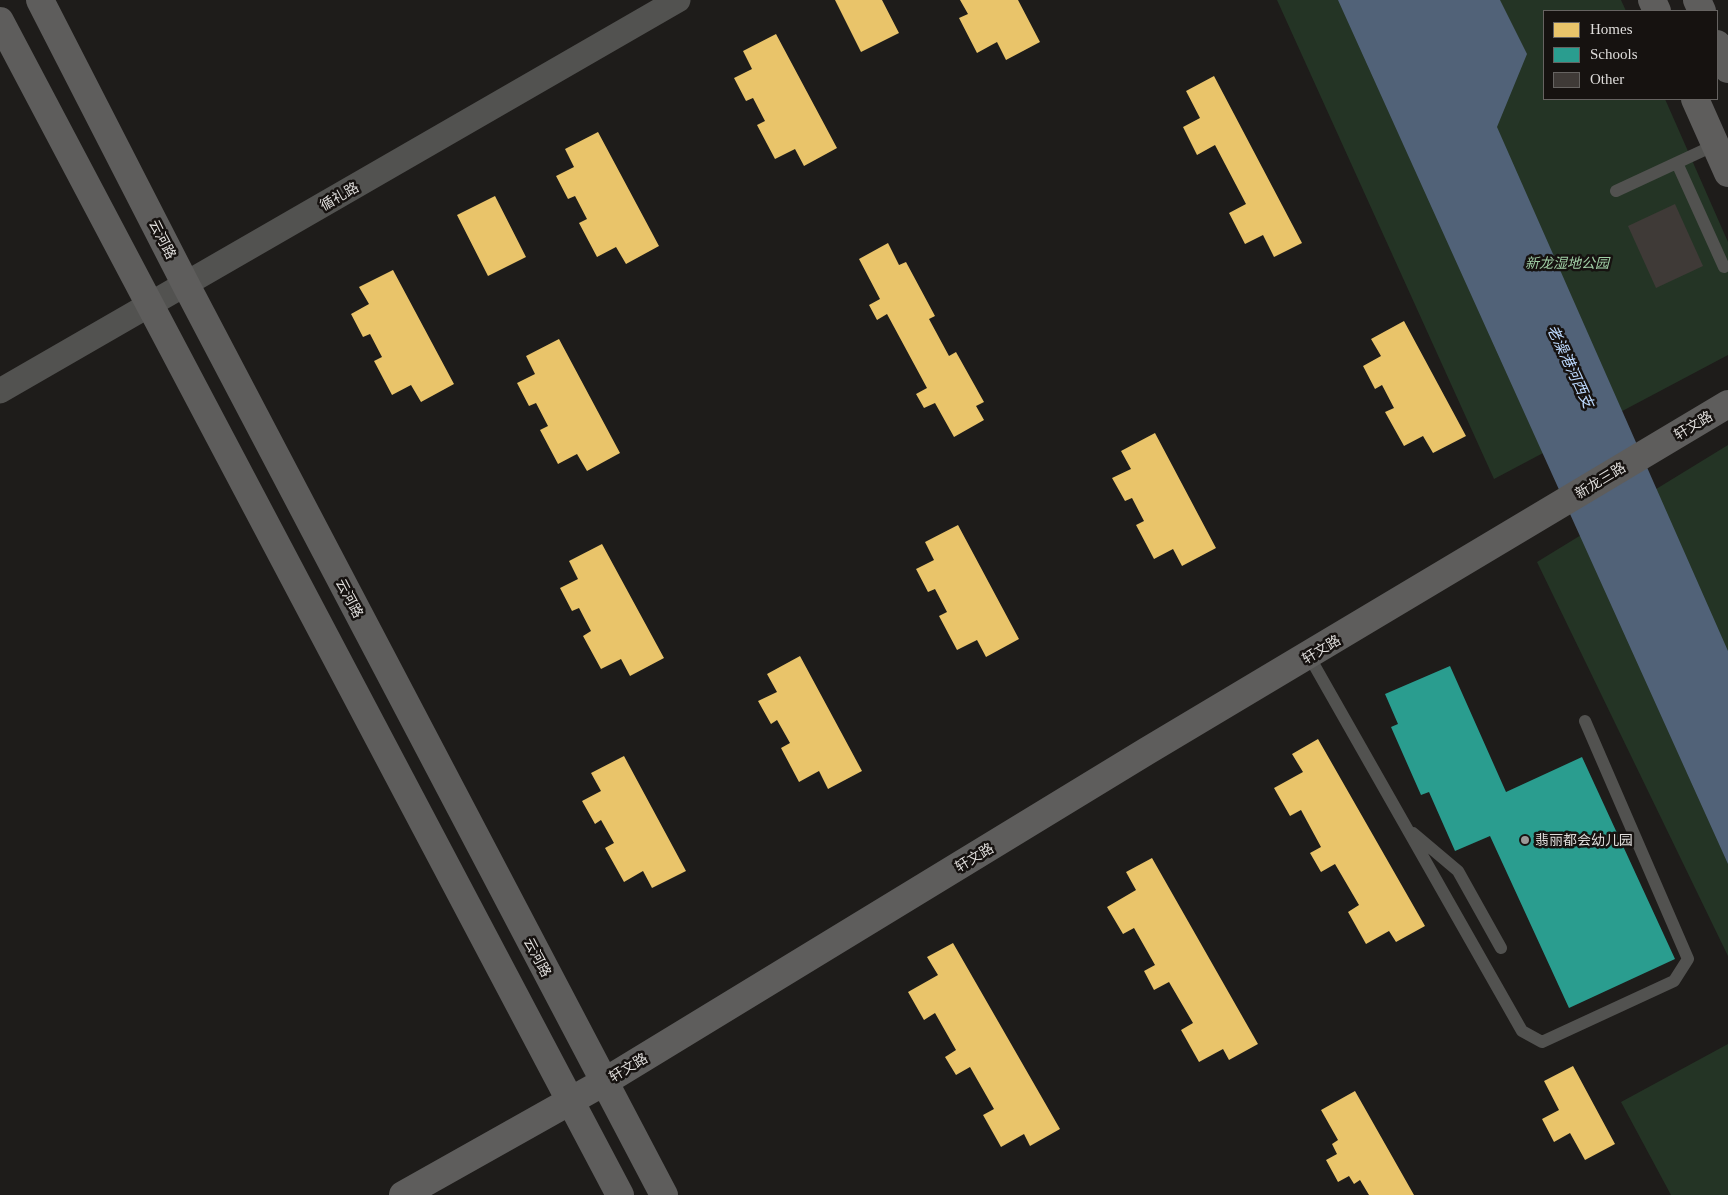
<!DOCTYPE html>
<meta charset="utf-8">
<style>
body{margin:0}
#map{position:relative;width:1728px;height:1195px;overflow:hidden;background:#1e1c1a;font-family:Georgia,serif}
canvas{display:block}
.legend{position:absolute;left:1543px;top:10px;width:175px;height:90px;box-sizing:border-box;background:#161210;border:1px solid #666361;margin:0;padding:6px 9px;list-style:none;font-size:15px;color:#dfdddb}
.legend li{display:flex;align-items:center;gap:10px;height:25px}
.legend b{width:25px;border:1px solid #666361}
</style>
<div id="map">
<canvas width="1728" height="1195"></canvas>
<ul class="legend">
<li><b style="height:14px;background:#e9c46a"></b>Homes</li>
<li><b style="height:14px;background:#2a9d8f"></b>Schools</li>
<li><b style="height:14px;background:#3f3a37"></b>Other</li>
</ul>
</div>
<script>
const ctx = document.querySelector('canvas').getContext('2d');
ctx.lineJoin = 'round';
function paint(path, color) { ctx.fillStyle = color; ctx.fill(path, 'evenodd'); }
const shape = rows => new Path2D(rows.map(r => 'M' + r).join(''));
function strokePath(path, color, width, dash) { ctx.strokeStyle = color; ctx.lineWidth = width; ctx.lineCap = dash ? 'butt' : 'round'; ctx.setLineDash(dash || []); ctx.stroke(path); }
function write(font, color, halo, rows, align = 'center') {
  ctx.font = font + ' Georgia,"Noto Sans SC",serif'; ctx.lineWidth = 5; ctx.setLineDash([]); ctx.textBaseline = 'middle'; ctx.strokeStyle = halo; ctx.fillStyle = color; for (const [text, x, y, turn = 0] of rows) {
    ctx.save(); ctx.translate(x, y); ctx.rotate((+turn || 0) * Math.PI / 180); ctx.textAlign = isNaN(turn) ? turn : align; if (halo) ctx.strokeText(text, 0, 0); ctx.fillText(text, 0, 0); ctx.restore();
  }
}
paint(shape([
 [1277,0,1621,0,1626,11,1544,11,1544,99,1665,99,1728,242,1728,355,1494,479],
 [1728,445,1728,956,1537,562],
 [1728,1044,1728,1195,1671,1195,1621,1102]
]), '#243425');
paint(shape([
 [1338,0,1500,0,1527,54,1497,127,1728,651,1728,864]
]), '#516278');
paint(shape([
 [835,0,882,0,899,33,861,52],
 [960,0,1018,0,1040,42,1006,60,997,42,977,53,959,18,968,14],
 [776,34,837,148,804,166,795,149,775,159,757,125,765,121,753,98,746,101,734,78,752,69,743,51],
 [1214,76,1302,243,1274,257,1263,235,1245,244,1229,213,1246,204,1215,145,1197,155,1183,127,1200,118,1186,91],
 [598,132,659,246,626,264,616,247,597,257,579,223,587,219,575,196,568,199,556,176,574,167,565,149],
 [495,196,526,257,488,276,457,215],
 [888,243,899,265,906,262,935,316,929,319,949,356,956,352,984,402,976,406,984,420,954,437,935,403,924,408,916,394,927,388,887,314,877,320,869,305,880,299,859,259],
 [393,270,454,384,421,402,411,385,392,395,374,361,382,357,370,334,363,337,351,314,369,304,359,287],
 [1404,321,1466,436,1433,453,1423,436,1404,446,1385,412,1394,408,1382,385,1375,389,1363,366,1381,356,1371,339],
 [559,339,620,453,587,471,577,454,558,464,540,430,548,426,536,403,529,406,517,383,535,374,526,356],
 [1155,433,1216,548,1182,566,1173,549,1154,559,1136,525,1144,521,1132,498,1125,501,1112,478,1131,469,1121,451],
 [958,525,1019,639,986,657,977,640,957,650,939,616,947,612,935,589,928,592,916,569,934,560,925,542],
 [602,544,664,658,630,676,621,659,601,669,583,636,591,631,579,608,572,611,560,588,578,579,569,561],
 [800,656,862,771,828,789,819,771,799,782,781,748,790,743,777,720,771,724,758,701,777,692,767,674],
 [1318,739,1425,926,1396,942,1389,931,1366,944,1348,912,1359,905,1335,864,1321,872,1310,853,1321,847,1301,810,1290,816,1274,788,1303,772,1292,754],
 [624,756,686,871,652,888,643,871,624,882,605,848,614,843,601,820,595,824,582,801,601,791,591,773],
 [1152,858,1258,1044,1229,1060,1223,1049,1199,1062,1181,1030,1193,1023,1169,982,1154,990,1144,971,1155,965,1134,928,1123,934,1107,907,1136,890,1126,872],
 [953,943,1060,1129,1030,1146,1024,1134,1001,1147,983,1115,994,1109,970,1067,956,1075,945,1057,956,1050,935,1013,924,1020,908,992,938,975,927,957],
 [1573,1066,1615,1144,1585,1160,1570,1133,1554,1142,1542,1119,1559,1110,1544,1081],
 [1355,1091,1414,1195,1369,1195,1360,1180,1354,1184,1349,1176,1338,1182,1326,1160,1337,1154,1332,1144,1338,1140,1321,1110]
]), '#e9c46a');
paint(shape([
 [1450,666,1506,792,1582,757,1675,959,1569,1008,1490,836,1455,851,1429,792,1421,795,1391,727,1398,724,1385,694]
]), '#2a9d8f');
paint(shape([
 [1675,204,1703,266,1656,288,1628,226]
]), '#3f3a37');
strokePath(shape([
 [1677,163,1724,267],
 [1616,191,1715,145],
 [1309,656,1522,1031,1542,1042,1674,981,1688,959,1585,721],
 [1413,833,1458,871,1501,948]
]), '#525250', 12);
strokePath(shape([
 [0,391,678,0]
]), '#525250', 25);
strokePath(shape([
 [40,0,186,285,664,1195],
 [1652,0,1657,11],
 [1697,0,1702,11],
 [0,21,620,1195],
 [1717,44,1728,69],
 [1695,99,1728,173],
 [403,1195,604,1082,1147,751,1728,404]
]), '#5e5d5c', 28);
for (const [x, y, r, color] of [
 [1525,840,5,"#9b9997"]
]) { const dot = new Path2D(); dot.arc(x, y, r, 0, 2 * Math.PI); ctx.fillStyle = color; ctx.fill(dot); strokePath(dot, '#161210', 2); }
write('14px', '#dfdddb', '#161210', [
 ["循礼路",339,196,-30],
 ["云河路",163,239,63],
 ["轩文路",1693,425,-31],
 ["新龙三路",1600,480,-31],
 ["云河路",350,598,62],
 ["轩文路",1321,649,-31],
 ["轩文路",974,857,-31],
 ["云河路",538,957,62],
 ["轩文路",628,1067,-31]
]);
write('italic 14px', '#a0cea5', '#161210', [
 ["新龙湿地公园",1567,263]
]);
write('14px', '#dfdddb', '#161210', [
 ["翡丽都会幼儿园",1535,840]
], 'left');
write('italic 15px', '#bcd9fe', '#161210', [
 ["老澡港河西支",1571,366,65]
]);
</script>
